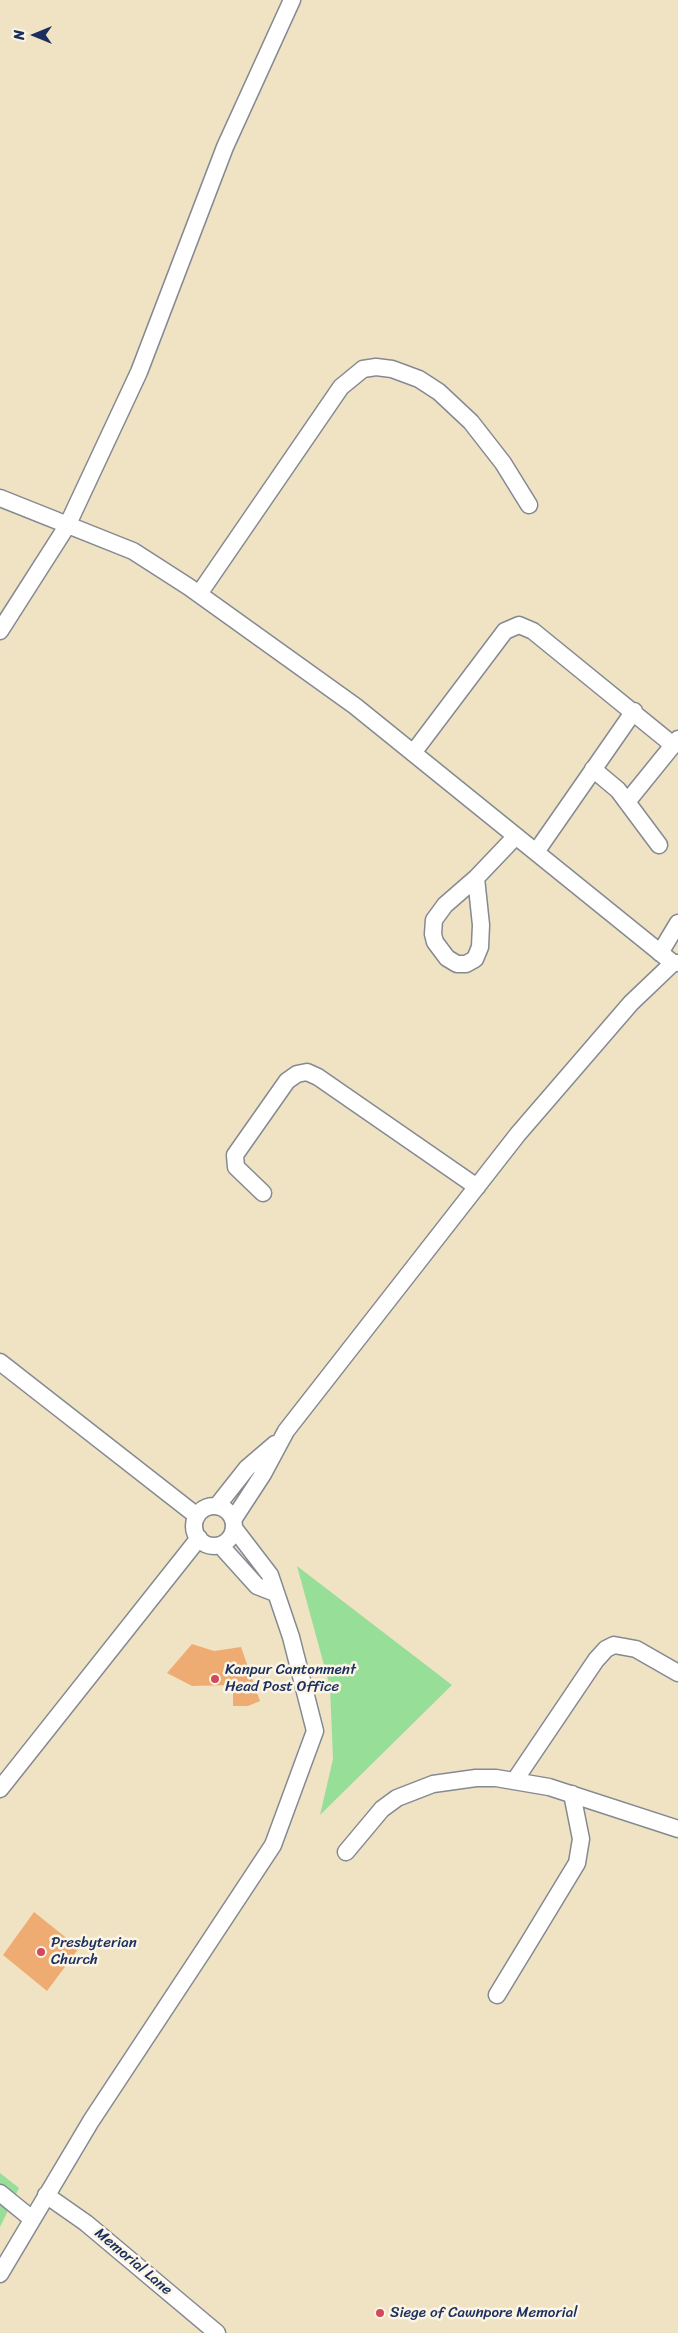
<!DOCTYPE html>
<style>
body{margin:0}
#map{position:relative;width:678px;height:2333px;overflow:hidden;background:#efe3c4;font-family:Sriracha,sans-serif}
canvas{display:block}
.north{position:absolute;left:10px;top:10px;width:50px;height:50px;-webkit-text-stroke:4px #fcf5e5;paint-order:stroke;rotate:270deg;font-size:14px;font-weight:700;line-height:20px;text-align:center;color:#1b2f5e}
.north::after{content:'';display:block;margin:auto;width:18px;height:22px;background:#1b2f5e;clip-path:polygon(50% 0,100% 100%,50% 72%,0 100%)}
</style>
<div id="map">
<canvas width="678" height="2333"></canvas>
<div class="north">N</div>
</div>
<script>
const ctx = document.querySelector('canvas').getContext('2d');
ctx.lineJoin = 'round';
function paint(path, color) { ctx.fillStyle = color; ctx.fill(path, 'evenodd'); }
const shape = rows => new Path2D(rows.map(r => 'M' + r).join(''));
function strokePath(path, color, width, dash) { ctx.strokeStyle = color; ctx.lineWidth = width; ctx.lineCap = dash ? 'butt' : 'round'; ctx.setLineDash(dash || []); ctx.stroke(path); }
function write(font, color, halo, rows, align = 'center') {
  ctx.font = font + ' Sriracha,sans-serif'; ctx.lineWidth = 5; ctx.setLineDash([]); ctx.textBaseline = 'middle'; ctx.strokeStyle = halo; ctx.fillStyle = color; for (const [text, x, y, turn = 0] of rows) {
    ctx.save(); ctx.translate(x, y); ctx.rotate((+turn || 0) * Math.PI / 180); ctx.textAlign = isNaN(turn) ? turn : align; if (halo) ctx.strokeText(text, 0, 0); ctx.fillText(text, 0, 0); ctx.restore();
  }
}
paint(shape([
 [297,1566,452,1685,320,1815,333,1759,330,1687],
 [0,2173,19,2188,0,2227]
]), '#97de98');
paint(shape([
 [192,1644,214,1651,241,1647,260,1701,248,1706,233,1706,233,1685,192,1686,167,1673],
 [34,1912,79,1948,47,1991,3,1955]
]), '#efac72');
const minor = shape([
 [0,498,133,551,189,587,355,706,673,963],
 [199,594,341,387,363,369,376,367,392,369,419,379,439,392,471,422,503,463,529,505],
 [0,631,67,526,139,372,225,147,292,0],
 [413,753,505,631,519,625,533,631,673,745],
 [593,769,618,790,659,845],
 [627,802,678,739],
 [536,852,634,711],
 [476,878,481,925,480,947,475,959,466,964,457,964,447,958,435,942,433,934,434,920,445,905,476,878,516,836],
 [660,953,678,923],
 [263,1193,236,1167,235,1155,287,1081,297,1074,307,1072,318,1077,477,1187],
 [0,1362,197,1516],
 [217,1506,247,1468,275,1444],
 '194 1526a20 20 0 1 1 40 0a20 20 0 1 1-40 0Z',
 [233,1520,263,1474,286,1431,518,1134,631,1003,673,963,678,963],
 [220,1545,257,1586,275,1593],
 [515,1780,596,1660,606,1649,614,1645,636,1649,678,1673],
 [0,1789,199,1538],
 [346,1852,382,1809,397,1798,433,1784,476,1778,496,1778,549,1787,678,1829],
 [497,1995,577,1863,581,1839,572,1794],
 [0,2193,32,2219],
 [46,2195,86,2223,217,2333],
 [0,2274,91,2121,273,1845,315,1731,291,1637,270,1575,234,1528]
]);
strokePath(minor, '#858991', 19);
strokePath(minor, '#fff', 16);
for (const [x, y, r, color] of [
 [215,1679,5,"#d1495b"],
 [41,1952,5,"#d1495b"],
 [380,2313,5,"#d1495b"]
]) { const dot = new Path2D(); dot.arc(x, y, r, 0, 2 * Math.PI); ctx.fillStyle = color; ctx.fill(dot); strokePath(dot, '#fcf5e5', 2); }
write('15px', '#1b2f5e', '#fcf5e5', [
 ["Kanpur Cantonment",225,1670],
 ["Head Post Office",225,1687],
 ["Presbyterian",51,1943],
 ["Church",51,1960],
 ["Siege of Cawnpore Memorial",390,2313]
], 'left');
write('15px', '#1b2f5e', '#fcf5e5', [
 ["Memorial Lane",133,2262,40]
]);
</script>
